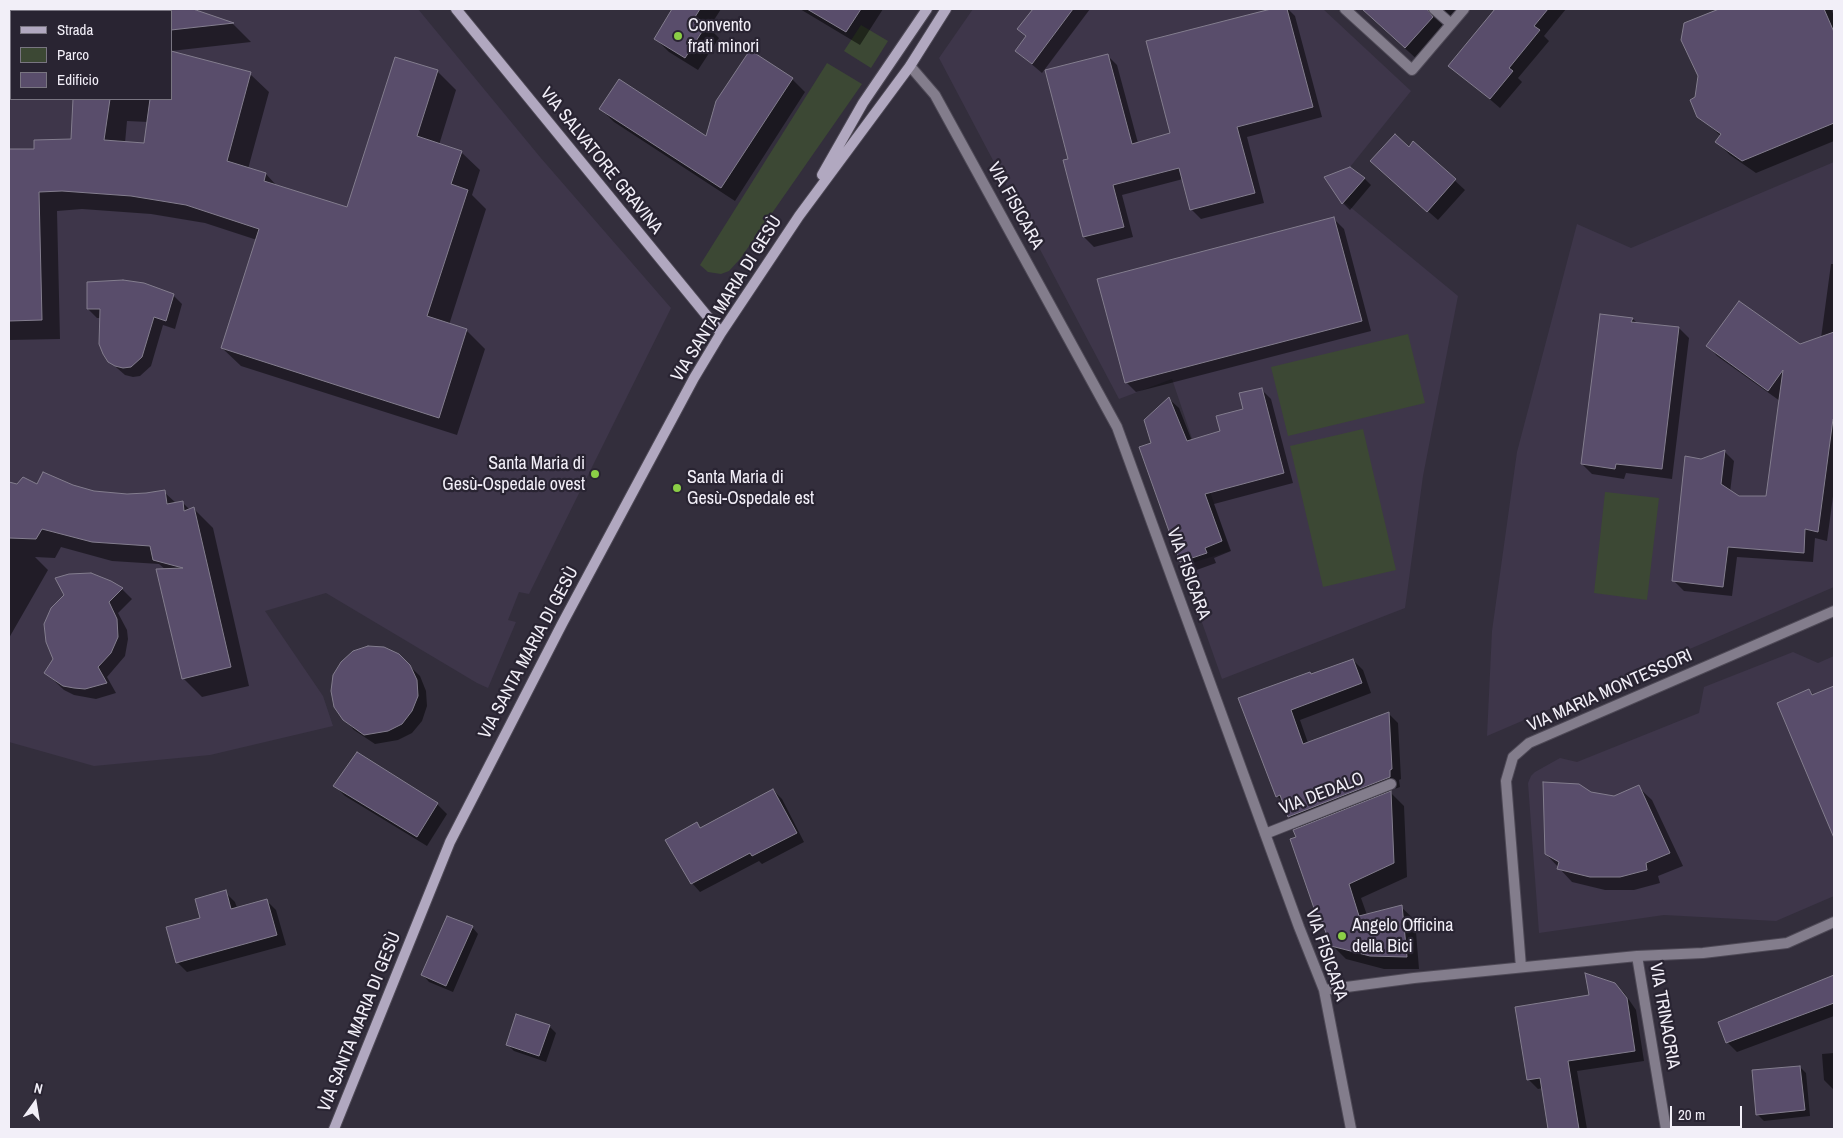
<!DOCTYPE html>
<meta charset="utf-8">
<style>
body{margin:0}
#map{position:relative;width:1843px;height:1138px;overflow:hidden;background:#332e3c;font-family:"Archivo Narrow",sans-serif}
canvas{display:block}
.frame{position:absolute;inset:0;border:10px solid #f2eff8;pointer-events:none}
.legend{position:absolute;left:10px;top:10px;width:162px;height:90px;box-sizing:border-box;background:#292432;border:1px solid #797581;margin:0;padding:6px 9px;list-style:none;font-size:15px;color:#f2eff8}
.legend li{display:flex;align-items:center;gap:10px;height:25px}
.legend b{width:25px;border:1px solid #797581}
.north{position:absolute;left:10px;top:1078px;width:50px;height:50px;-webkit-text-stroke:4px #292432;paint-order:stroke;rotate:13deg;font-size:14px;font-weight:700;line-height:20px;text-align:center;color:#f2eff8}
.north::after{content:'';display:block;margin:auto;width:18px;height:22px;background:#f2eff8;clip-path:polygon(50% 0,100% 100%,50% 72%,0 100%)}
.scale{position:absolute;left:1670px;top:1106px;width:72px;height:22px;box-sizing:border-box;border:2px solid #f2eff8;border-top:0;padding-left:6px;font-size:15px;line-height:18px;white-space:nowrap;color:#f2eff8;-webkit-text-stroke:4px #292432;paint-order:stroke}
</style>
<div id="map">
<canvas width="1843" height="1138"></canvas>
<div class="frame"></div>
<ul class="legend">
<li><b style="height:6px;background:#b1a8c0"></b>Strada</li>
<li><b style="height:14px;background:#3c4834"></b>Parco</li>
<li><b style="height:14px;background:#594d6b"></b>Edificio</li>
</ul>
<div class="north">N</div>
<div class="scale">20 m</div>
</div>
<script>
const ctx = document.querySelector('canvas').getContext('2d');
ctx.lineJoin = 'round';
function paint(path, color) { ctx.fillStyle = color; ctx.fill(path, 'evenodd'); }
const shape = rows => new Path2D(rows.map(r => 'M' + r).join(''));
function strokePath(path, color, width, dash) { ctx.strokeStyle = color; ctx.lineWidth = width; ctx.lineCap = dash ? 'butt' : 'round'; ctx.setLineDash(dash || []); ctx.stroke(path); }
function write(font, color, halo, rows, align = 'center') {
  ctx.font = font + ' "Archivo Narrow",sans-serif'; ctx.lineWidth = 4.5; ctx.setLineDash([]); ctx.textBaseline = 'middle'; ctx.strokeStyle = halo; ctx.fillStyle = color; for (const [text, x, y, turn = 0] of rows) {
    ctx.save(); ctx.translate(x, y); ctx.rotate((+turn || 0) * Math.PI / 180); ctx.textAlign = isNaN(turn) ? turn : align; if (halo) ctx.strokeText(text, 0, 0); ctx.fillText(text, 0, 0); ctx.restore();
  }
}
paint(shape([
 [9,9,418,9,540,157,671,308,529,594,519,592,508,620,516,622,488,688,477,683,326,593,265,611,323,696,333,726,210,755,94,766,9,742],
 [11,11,171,11,171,99,11,99],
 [973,9,1323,9,1411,91,1350,167,1325,177,1337,196,1458,296,1423,476,1405,608,1222,679,1182,566,1230,551,1172,379,1119,399,939,58],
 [1834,162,1834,587,1487,736,1492,631,1517,452,1577,224,1631,248],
 [1793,652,1818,663,1834,656,1834,896,1776,921,1664,915,1539,933,1528,783,1531,776,1535,772,1560,758,1577,762,1699,713,1704,687]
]), '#3e364a');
paint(shape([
 [861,25,888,41,871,68,844,51],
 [827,63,862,84,740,259,729,271,721,274,708,272,700,265],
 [1408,334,1425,403,1288,436,1271,367],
 [1363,429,1396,570,1323,587,1290,446],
 [1605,492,1659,498,1647,600,1594,593]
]), '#3c4834');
paint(shape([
 [128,9,197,9,202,14,233,24,251,42,171,51,171,11,130,11],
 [674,9,721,9,709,28,719,38,698,70,669,52,656,39],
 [800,9,883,9,860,45],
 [1034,9,1090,9,1042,73,1016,51,1027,37,1019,29],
 [1276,9,1288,9,1295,16,1322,117,1247,137,1264,203,1201,219,1191,209,1183,179,1122,195,1133,237,1094,247,1084,237,1070,160,1107,55,1117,65,1138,143,1172,134,1148,42],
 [1362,9,1470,9,1462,19,1444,19,1442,27,1421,63],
 [1497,9,1566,9,1544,36,1549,41,1518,78,1522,82,1500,108,1450,65],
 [1723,9,1831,9,1834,16,1834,141,1756,173,1730,155,1717,142,1721,136,1699,117,1696,98,1699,76,1685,23],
 [437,71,456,90,439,145,461,152,480,170,472,195,486,209,449,325,466,330,485,349,457,435,241,366,222,348,257,240,205,223,151,214,82,209,57,211,60,339,9,340,9,150,35,150,73,141,75,99,171,99,250,74,269,92,248,169,266,174,277,186,348,209],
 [127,121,148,122,145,145,125,143],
 [792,79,805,92,735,201,614,122,601,109,707,138],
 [1414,143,1465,190,1438,220,1382,171],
 [1326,177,1364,178,1371,185,1350,210,1343,203],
 [1334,219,1344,229,1371,331,1136,392,1126,382],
 [1831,264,1834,264,1834,489,1827,541,1815,538,1813,562,1737,557,1732,596,1684,591,1674,581,1702,460,1724,451,1734,461,1730,492,1739,498,1767,497,1780,401,1717,356,1708,346,1799,346,1821,338],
 [173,295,182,304,175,329,163,325,151,366,140,376,133,377,125,375,109,361,101,318,97,318,88,309],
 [1601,315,1633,319,1638,324,1679,328,1689,338,1672,479,1626,473,1624,479,1592,474,1582,464],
 [1261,389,1271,399,1293,483,1214,504,1231,551,1214,558,1216,563,1191,572,1181,562,1152,444,1169,399,1179,408,1192,441,1221,432,1244,410],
 [10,483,73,486,94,492,127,495,164,492,176,503,182,502,190,510,194,509,213,528,249,686,202,697,183,678,166,570,159,564,112,561,61,547,55,558,35,557,48,570,9,638],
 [110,582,122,589,132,599,118,613,127,630,128,639,125,656,107,677,116,693,96,699,74,695,64,690,46,673],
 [398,655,420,676,426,691,427,706,422,721,412,733,398,740,375,744,354,730,344,719],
 [1353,660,1363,670,1371,693,1300,720,1308,743,1388,713,1398,723,1401,779,1399,780,1400,787,1389,791,1404,806,1407,877,1361,898,1367,915,1401,907,1415,920,1419,969,1384,969,1346,959,1332,945,1322,918,1317,913,1297,838,1301,828,1289,817,1284,803,1277,796,1240,699],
 [1834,687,1834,836,1778,703,1809,690,1814,695],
 [358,754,437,804,447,814,427,846,345,796,335,786],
 [1638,787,1652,800,1683,866,1658,876,1660,883,1634,890,1605,890,1572,882,1546,854,1614,797],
 [773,790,782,799,804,842,762,864,759,861,700,892,692,883,697,824,701,829],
 [225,892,235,902,237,908,266,900,276,910,286,945,187,972,177,962,201,919],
 [472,927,478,934,453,992,429,982,423,975],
 [1834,976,1834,1016,1737,1052,1727,1042,1719,1022],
 [1615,984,1625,994,1636,1010,1644,1061,1577,1071,1587,1129,1549,1129,1543,1088,1538,1089,1528,1079,1590,996],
 [549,1026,556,1033,546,1062,514,1051,507,1044],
 [1834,1053,1834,1090,1824,1080,1822,1054],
 [1800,1067,1806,1073,1810,1116,1764,1121,1758,1115]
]), '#0007');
const building = shape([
 [171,9,193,9,234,23,171,30,171,9],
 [672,9,700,9,695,17,707,24,685,58,654,39,672,9],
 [807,9,861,9,846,32,807,9],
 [1033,9,1073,9,1032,64,1015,51,1026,36,1017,29,1033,9],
 [1271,9,1287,9,1313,107,1237,127,1255,193,1190,210,1179,168,1113,185,1124,227,1083,237,1063,160,1068,159,1045,70,1108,54,1132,144,1170,133,1146,41,1271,9],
 [1362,9,1427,9,1433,17,1405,48,1362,9],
 [1495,9,1548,9,1534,26,1540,30,1509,68,1513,71,1490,99,1448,66,1495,9],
 [1719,9,1824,9,1834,32,1834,123,1742,161,1715,142,1721,134,1697,117,1690,100,1695,97,1698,76,1681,40,1684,23,1719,9],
 [750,50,793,78,721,188,599,109,619,79,706,136,716,101,750,50],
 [171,51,251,72,227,161,266,173,264,181,347,207,395,57,438,70,417,136,462,151,451,184,468,190,427,316,467,329,439,418,221,348,259,229,186,205,131,196,62,191,39,192,42,320,9,321,9,149,34,149,34,140,71,139,73,99,110,99,104,140,144,143,150,99,171,99,171,51],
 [1395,134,1409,147,1413,141,1456,179,1427,212,1370,161,1395,134],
 [1350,167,1365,178,1342,204,1324,177,1350,167],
 [1334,217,1362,321,1125,383,1097,279,1334,217],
 [123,280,144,283,174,294,166,321,154,317,142,357,131,367,123,368,115,366,108,362,103,354,99,344,100,309,87,309,87,282,123,280],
 [1739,301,1800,344,1834,332,1834,419,1833,419,1818,532,1805,529,1804,553,1728,547,1723,587,1672,581,1685,456,1701,459,1725,450,1721,484,1739,496,1766,496,1783,370,1768,391,1706,346,1739,301],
 [1600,314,1633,318,1631,322,1679,327,1662,469,1616,464,1615,469,1581,464,1600,314],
 [1262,388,1284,473,1205,494,1222,541,1205,548,1207,553,1180,562,1139,447,1151,443,1144,420,1169,397,1187,441,1220,431,1216,416,1243,409,1239,393,1262,388],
 [43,472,73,485,94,491,127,494,146,493,165,490,167,504,183,501,184,511,194,507,231,667,182,679,156,569,183,568,153,560,150,546,92,542,42,529,36,539,9,538,9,482,17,484,23,477,37,484,43,472],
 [91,573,111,581,123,588,109,602,117,619,118,637,111,653,98,667,107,683,85,689,74,688,63,686,44,673,53,659,46,642,44,624,51,608,64,595,55,578,69,574,91,573],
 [368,646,384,647,399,654,410,665,417,680,418,696,412,711,402,724,388,731,364,735,343,720,334,707,331,691,333,675,341,662,353,651,368,646],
 [1353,659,1362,683,1291,710,1303,744,1389,712,1392,769,1390,770,1390,777,1288,817,1280,795,1276,797,1238,698,1310,672,1311,674,1353,659],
 [1834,686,1834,838,1777,703,1809,689,1812,695,1834,686],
 [357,752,438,803,417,837,333,786,357,752],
 [1543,782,1579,784,1591,792,1614,796,1639,785,1670,853,1646,863,1647,870,1620,877,1590,877,1557,869,1559,862,1545,854,1543,782],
 [773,789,797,833,752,856,750,853,691,884,665,840,697,822,700,828,773,789],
 [1391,791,1394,863,1349,884,1359,916,1402,905,1407,957,1370,956,1331,946,1319,914,1316,914,1290,839,1296,837,1293,830,1391,791],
 [226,890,231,909,267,899,277,935,176,963,166,927,200,918,195,899,226,890],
 [447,916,473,926,446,986,421,975,447,916],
 [1585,973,1615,983,1627,998,1635,1051,1568,1061,1579,1129,1548,1129,1540,1078,1527,1080,1515,1007,1589,995,1585,973],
 [1834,975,1834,1003,1726,1043,1718,1022,1834,975],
 [516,1014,550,1025,539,1056,506,1045,516,1014],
 [1800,1066,1805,1110,1756,1115,1752,1070,1800,1066]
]);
paint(building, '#594d6b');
strokePath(building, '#837d8e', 1);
const minor = shape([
 [1345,9,1412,70,1464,9],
 [1434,9,1451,24],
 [910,66,935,95,1117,427,1299,927,1324,990,1351,1129],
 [1265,834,1391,784],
 [1637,956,1703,953,1787,943,1834,922],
 [1521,967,1506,781,1513,757,1529,743,1834,611],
 [1324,990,1414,978,1637,956,1666,1129]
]);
const secondary = shape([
 [456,9,721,333],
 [822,175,863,103,927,9],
 [334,1129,450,842,562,624,694,378,721,333,799,216,910,66,946,9]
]);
strokePath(minor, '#4e4956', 12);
strokePath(secondary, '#4e4956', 12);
strokePath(minor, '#837d8c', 10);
strokePath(secondary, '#b1a8c0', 10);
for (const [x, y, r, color] of [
 [678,36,5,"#8bce46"],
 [595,474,5,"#8bce46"],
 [677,488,5,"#8bce46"],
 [1342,936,5,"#8bce46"]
]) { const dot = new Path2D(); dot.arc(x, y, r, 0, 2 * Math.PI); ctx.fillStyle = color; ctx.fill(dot); strokePath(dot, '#292432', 2); }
write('18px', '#f2eff8', '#292432', [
 ["Convento",688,26],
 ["frati minori",688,47],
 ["Santa Maria di",585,464,"right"],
 ["Gesù-Ospedale ovest",585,485,"right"],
 ["Santa Maria di",687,478],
 ["Gesù-Ospedale est",687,499],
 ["Angelo Officina",1352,926],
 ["della Bici",1352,947]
], 'left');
write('18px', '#f2eff8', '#292432', [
 ["VIA SALVATORE GRAVINA",601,161,51],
 ["VIA FISICARA",1015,206,61],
 ["VIA SANTA MARIA DI GESÙ",727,299,-58],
 ["VIA FISICARA",1188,574,70],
 ["VIA SANTA MARIA DI GESÙ",529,653,-62],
 ["VIA MARIA MONTESSORI",1610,691,-24],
 ["VIA DEDALO",1322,794,-21],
 ["VIA FISICARA",1326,955,71],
 ["VIA TRINACRIA",1664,1016,80],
 ["VIA SANTA MARIA DI GESÙ",360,1022,-68]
]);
</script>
